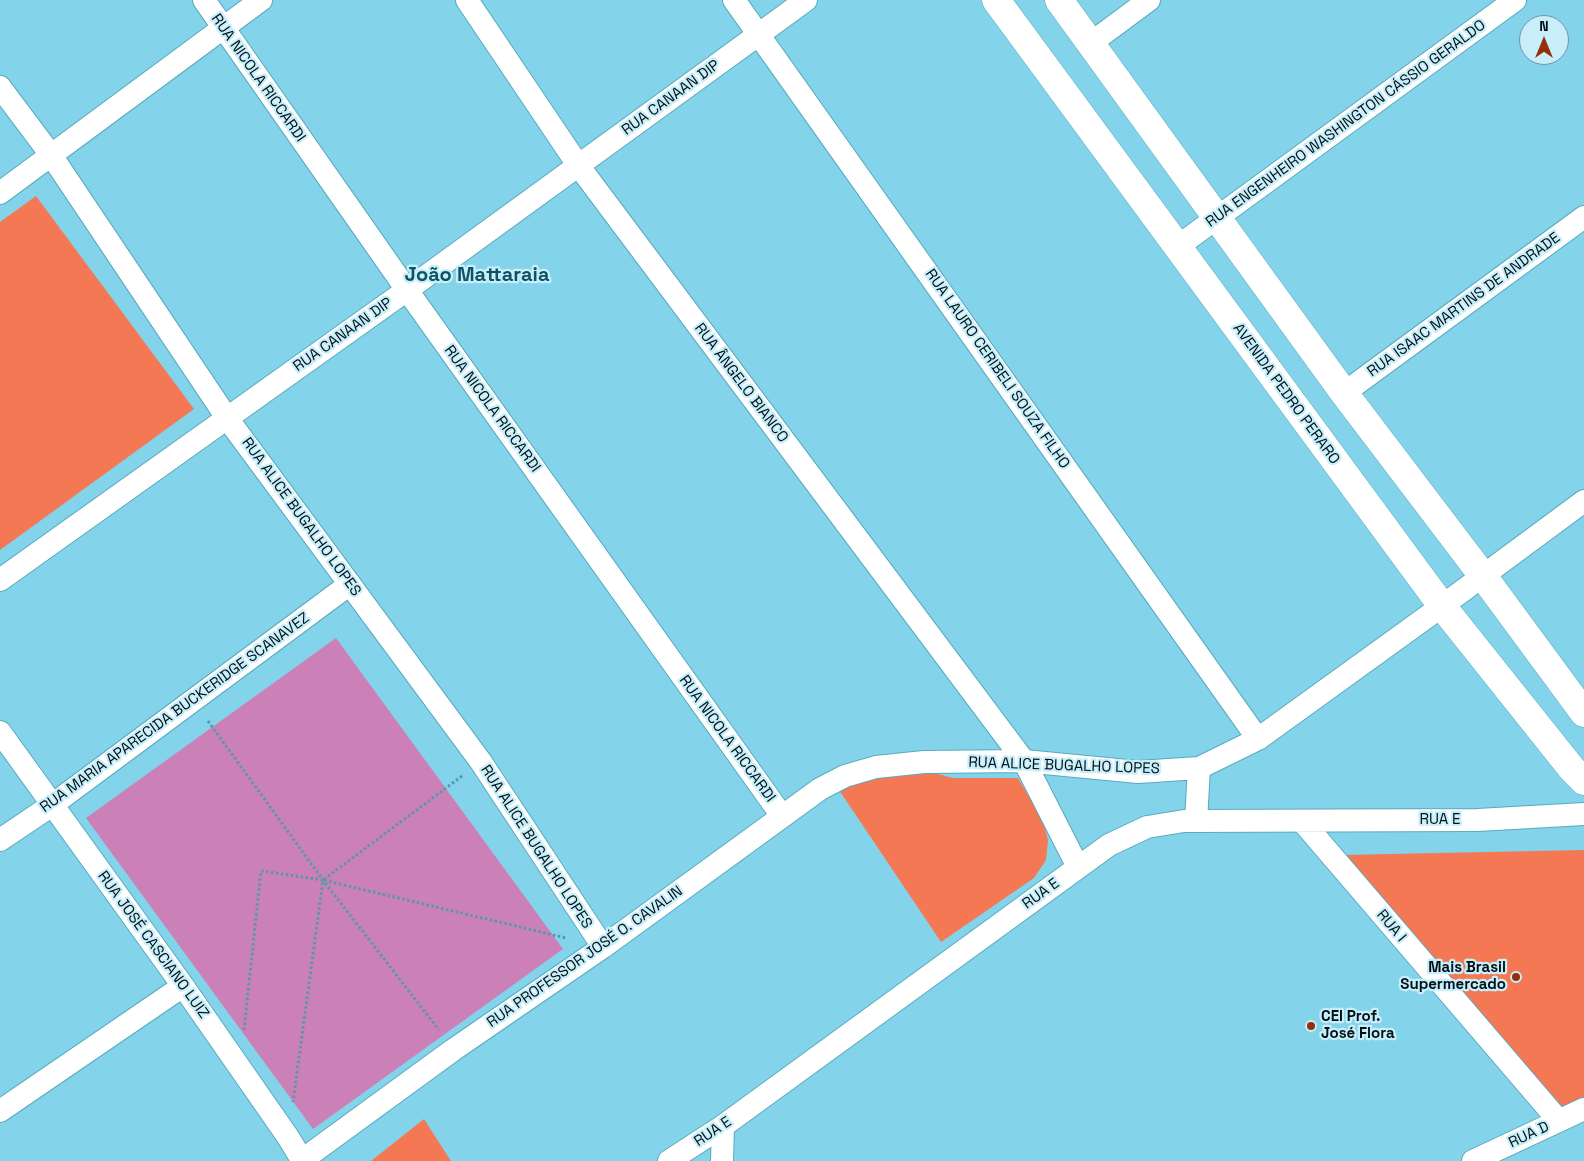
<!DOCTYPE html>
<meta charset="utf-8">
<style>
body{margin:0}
#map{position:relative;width:1584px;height:1161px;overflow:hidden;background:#83d4ea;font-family:"Space Grotesk",sans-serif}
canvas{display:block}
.north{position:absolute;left:1519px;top:15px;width:50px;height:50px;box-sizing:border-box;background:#c8eefa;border:1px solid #78959f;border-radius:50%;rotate:0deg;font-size:14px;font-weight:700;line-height:20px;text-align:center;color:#001016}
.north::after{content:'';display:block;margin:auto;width:18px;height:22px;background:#952e0a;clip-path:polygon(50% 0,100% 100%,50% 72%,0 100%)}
</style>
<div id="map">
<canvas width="1584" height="1161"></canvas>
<div class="north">N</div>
</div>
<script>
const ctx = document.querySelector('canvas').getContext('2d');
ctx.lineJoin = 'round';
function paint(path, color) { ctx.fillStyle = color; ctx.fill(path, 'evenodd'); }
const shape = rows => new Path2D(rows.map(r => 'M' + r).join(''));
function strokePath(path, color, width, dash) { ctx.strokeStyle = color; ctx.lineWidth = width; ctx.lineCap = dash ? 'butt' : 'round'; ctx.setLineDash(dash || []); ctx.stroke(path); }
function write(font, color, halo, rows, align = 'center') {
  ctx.font = font + ' "Space Grotesk",sans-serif'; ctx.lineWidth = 4.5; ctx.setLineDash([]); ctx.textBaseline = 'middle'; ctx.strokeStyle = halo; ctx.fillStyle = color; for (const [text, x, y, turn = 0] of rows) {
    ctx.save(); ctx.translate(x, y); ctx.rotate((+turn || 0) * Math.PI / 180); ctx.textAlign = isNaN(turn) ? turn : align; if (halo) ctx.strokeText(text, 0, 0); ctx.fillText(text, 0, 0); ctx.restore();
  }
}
paint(shape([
 [336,638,563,949,313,1129,86,818]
]), '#cc80b8');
paint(shape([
 [36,196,194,409,0,550,0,222],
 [922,770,953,778,1018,778,1043,821,1048,840,1046,860,1034,878,941,942,839,790,873,775],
 [1584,850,1584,1100,1561,1110,1342,855],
 [424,1119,451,1161,371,1161]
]), '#f57854');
const street = shape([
 [204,0,407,290,782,816],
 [467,0,578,165,1024,761,1078,867],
 [734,0,1258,739],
 [1091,43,1149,0],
 [0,87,51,155,227,418,481,762,603,947],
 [0,193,261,0],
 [1177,247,1515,0],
 [1344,393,1584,217],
 [0,580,407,290,806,0],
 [0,732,183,986,288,1137,302,1160],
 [1196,821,1199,768],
 [1302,821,1559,1121],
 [0,840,52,805,350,584],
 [0,1111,183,986],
 [301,1161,453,1050,603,947,820,789,845,776,876,767,924,762,1024,761,1138,772,1199,768,1258,739,1442,606,1584,501],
 [669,1161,723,1126,1109,845,1147,827,1184,821,1478,820,1584,814],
 [722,1161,723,1126],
 [1473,1161,1584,1109]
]);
const secondary = shape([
 [996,0,1442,606,1572,769,1584,781],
 [1059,0,1344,393,1483,576,1584,713]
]);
strokePath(street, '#58aabf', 24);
strokePath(secondary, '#58aabf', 29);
strokePath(shape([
 [208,721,323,880,439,1030],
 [462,776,323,880,566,938],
 [244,1030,261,871,323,880,293,1102]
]), '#5a97a8', 3, [2.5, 2.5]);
strokePath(street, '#fff', 22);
strokePath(secondary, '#fff', 28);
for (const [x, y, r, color] of [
 [1516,977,5,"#952e0a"],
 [1311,1026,5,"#952e0a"]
]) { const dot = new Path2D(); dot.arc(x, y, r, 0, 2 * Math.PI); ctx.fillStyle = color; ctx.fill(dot); strokePath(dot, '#c8eefa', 2); }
write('15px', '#001016', '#c8eefa', [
 ["RUA NICOLA RICCARDI",258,78,55],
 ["RUA CANAAN DIP",671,98,-36],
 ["RUA ENGENHEIRO WASHINGTON CÁSSIO GERALDO",1346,124,-36],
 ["RUA ISAAC MARTINS DE ANDRADE",1464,305,-36],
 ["RUA CANAAN DIP",343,335,-35],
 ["RUA LAURO CERIBELI SOUZA FILHO",997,369,55],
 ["RUA ÂNGELO BIANCO",741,383,53],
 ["AVENIDA PEDRO PERARO",1286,394,54],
 ["RUA NICOLA RICCARDI",492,409,54],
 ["RUA ALICE BUGALHO LOPES",301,517,54],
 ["RUA MARIA APARECIDA BUCKERIDGE SCANAVEZ",175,713,-36],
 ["RUA NICOLA RICCARDI",727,739,54],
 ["RUA ALICE BUGALHO LOPES",1064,766,2],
 ["RUA E",1440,820],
 ["RUA ALICE BUGALHO LOPES",536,847,57],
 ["RUA E",1041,894,-36],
 ["RUA I",1391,926,50],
 ["RUA JOSÉ CASCIANO LUIZ",153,945,54],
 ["RUA PROFESSOR JOSÉ O. CAVALIN",585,957,-35],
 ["RUA E",713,1132,-34],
 ["RUA D",1529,1135,-25]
]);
write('bold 15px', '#001016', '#c8eefa', [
 ["Mais Brasil",1506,968],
 ["Supermercado",1506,985],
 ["CEI Prof.",1321,1017,"left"],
 ["José Flora",1321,1034,"left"]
], 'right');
write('bold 20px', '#0e5363', '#c8eefa', [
 ["João Mattaraia",477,276]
]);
</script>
